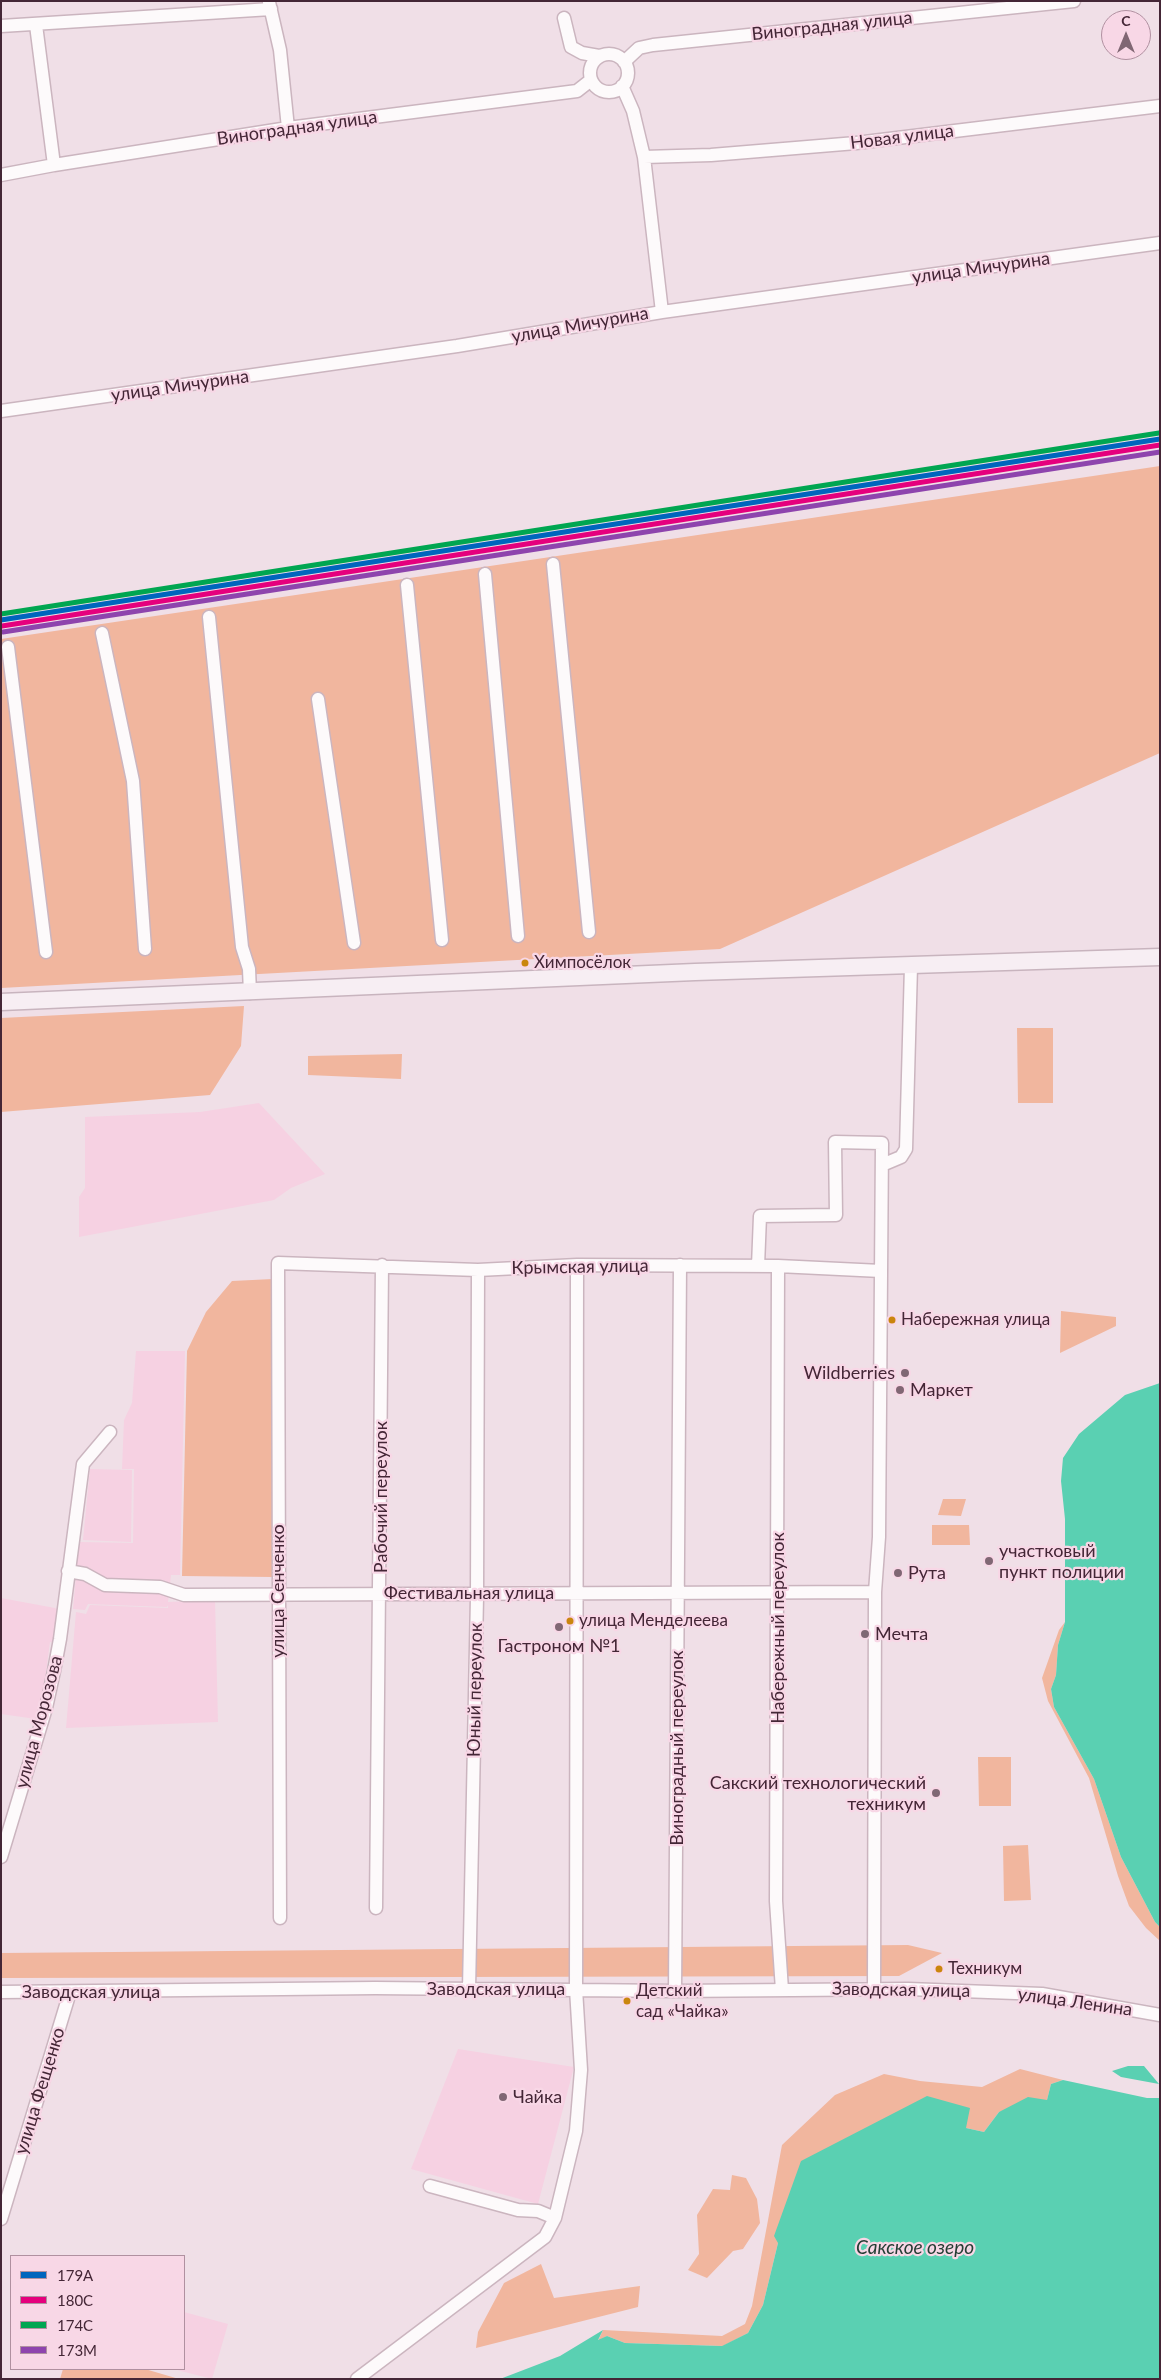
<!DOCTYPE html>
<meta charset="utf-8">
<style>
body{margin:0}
#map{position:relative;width:1161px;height:2380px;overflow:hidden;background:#f0dfe7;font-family:Lato,sans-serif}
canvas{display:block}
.frame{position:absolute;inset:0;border:2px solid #442636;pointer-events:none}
.legend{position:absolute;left:10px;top:2255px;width:175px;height:115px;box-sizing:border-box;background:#f8d7e6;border:1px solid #b090a0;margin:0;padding:6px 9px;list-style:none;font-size:15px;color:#442636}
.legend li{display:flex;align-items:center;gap:10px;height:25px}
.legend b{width:25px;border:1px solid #b090a0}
.north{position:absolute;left:1101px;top:10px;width:50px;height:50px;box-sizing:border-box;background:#f8d7e6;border:1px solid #b090a0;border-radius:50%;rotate:0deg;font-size:14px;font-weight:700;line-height:20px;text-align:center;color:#442636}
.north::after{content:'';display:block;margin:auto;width:18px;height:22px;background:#806774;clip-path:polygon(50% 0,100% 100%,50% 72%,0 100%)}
</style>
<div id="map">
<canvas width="1161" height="2380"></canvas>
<div class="frame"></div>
<ul class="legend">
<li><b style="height:6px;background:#0065bd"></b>179А</li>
<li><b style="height:6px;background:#e5007d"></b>180С</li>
<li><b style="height:6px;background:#00a651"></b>174С</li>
<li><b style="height:6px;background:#8e44ad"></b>173М</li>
</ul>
<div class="north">С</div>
</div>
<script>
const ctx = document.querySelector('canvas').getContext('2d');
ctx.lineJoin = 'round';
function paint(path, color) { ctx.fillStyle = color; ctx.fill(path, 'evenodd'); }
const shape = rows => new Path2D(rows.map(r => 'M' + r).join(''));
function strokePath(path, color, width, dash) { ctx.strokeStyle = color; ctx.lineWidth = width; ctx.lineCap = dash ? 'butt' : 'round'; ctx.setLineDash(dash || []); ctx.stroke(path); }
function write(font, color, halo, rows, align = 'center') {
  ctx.font = font + ' Lato,sans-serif'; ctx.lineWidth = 4.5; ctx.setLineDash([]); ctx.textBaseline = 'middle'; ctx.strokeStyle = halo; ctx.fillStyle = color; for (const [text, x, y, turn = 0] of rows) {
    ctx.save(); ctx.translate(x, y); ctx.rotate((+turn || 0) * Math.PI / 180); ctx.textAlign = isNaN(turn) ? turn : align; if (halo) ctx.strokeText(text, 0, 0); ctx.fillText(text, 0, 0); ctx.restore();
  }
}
paint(shape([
 [259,1103,325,1174,291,1188,274,1200,79,1237,79,1197,85,1188,85,1117,200,1112],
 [136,1351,185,1351,180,1575,171,1575,168,1602,215,1600,218,1722,66,1728,76,1612,86,1614,90,1605,168,1608,168,1605,167,1607,88,1604,85,1610,73,1609,79,1542,133,1543,134,1469,122,1469,124,1420,132,1403],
 [90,1469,132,1470,131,1542,83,1540],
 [1,1598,55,1608,61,1611,57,1643,50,1642,42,1704,36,1719,1,1714],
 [458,2049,574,2067,538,2204,411,2169],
 [184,2312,228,2324,212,2379,173,2369,184,2369]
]), '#f6d1e2');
paint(shape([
 [1160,466,1160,753,720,949,1,988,1,639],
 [244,1006,241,1046,210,1095,1,1112,1,1018],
 [1017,1028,1053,1028,1053,1103,1018,1103],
 [402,1054,401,1079,308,1075,308,1056],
 [273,1279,273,1577,182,1576,187,1351,206,1312,232,1281],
 [1061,1311,1116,1317,1116,1326,1060,1353],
 [943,1499,966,1499,961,1516,938,1515],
 [932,1525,969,1525,970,1545,932,1545],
 [1065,1622,1058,1645,1056,1675,1051,1689,1054,1707,1094,1779,1121,1857,1155,1922,1160,1927,1160,1941,1146,1928,1129,1906,1118,1876,1089,1778,1048,1701,1042,1678,1059,1630],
 [978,1757,1011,1757,1011,1806,979,1806],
 [1028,1845,1031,1900,1004,1901,1003,1846],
 [908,1945,942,1953,899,1976,1,1978,1,1953],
 [1020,2069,1063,2080,1051,2084,1047,2100,999,2112,984,2132,966,2128,778,2243,763,2305,748,2333,723,2346,625,2343,607,2336,598,2341,603,2330,722,2336,745,2324,752,2306,782,2145,835,2095,884,2074,920,2081,982,2087],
 [732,2175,746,2178,757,2199,760,2223,743,2249,733,2251,707,2278,688,2270,699,2254,697,2215,713,2189,730,2190],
 [541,2264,554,2298,640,2286,638,2307,476,2348,478,2332,504,2283],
 [63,2369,145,2369,179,2379,60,2379]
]), '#f1b69e');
paint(shape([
 [1160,1383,1160,1927,1155,1922,1121,1857,1094,1779,1054,1707,1051,1689,1056,1675,1058,1645,1065,1622,1065,1519,1061,1481,1063,1458,1079,1434,1125,1395],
 [1128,2066,1144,2066,1159,2084,1121,2077,1112,2071],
 [1063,2080,1147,2098,1160,2098,1160,2379,500,2379,560,2356,603,2330,598,2340,607,2336,625,2343,722,2346,748,2333,763,2305,778,2243,774,2236,801,2161,927,2096,970,2108,966,2128,984,2132,999,2112,1028,2097,1047,2100,1051,2084]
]), '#5ad0b2');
const minor = shape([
 [269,2,280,50,288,128],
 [564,18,571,47,582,53,599,56],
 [36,25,54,165],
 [1,26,271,9],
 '590 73a19 19 0 1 1 38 0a19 19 0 1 1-38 0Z',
 [624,62,639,48,653,45,1074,1],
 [622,86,633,111,644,157,662,312],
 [644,157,711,155,856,143,1160,106],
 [1,175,54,165,288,128,577,91,591,80],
 [1,411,457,346,662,312,1160,243],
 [553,564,589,932],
 [485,574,518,936],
 [407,585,442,940],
 [209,617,242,947,249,969,250,993],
 [102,633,133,781,145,949],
 [8,647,46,952],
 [318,699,354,943],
 [882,1165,901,1157,906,1149,911,966],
 [758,1266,760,1216,836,1215,835,1142,882,1143,879,1537,875,1592,874,1988],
 [778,1266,776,1901,782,1990],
 [68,1571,85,1574,105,1585,160,1587,184,1595,875,1592],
 [1,1857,46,1708,54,1671,60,1639,83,1464,110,1432],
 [376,1908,382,1265],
 [280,1918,278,1263,478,1270,577,1265,778,1266,881,1271],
 [469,1989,477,1597,478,1270],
 [675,1991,680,1265],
 [1,1992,375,1988,675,1991,908,1989,1042,1994,1160,2015],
 [430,2186,518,2210,538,2211,555,2218],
 [1,2219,70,1992],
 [357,2379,545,2237,555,2218,576,2131,581,2070,576,1989,577,1265]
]);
const major = shape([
 [1,1002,695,972,1160,957]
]);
strokePath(minor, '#cbb5bf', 15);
strokePath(major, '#c8b4be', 19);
strokePath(minor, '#fdfafb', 12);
strokePath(major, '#f7eef3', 16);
strokePath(shape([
 [1,620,1160,439]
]), '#0065bd', 5);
strokePath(shape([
 [2,626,1160,445]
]), '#e5007d', 5);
strokePath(shape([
 [1,614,1159,433]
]), '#00a651', 5);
strokePath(shape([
 [3,632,1160,452]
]), '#8e44ad', 5);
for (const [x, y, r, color] of [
 [525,963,4.5,"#ca860e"],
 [892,1320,4.5,"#ca860e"],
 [905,1373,5,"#806774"],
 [900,1390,5,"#806774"],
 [989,1561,5,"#806774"],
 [898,1573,5,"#806774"],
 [570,1621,4.5,"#ca860e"],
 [559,1627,5,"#806774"],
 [865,1634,5,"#806774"],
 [936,1793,5,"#806774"],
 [939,1969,4.5,"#ca860e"],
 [627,2001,4.5,"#ca860e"],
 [503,2097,5,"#806774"]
]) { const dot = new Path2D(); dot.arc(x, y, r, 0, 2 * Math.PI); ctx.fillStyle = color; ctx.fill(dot); strokePath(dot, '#f8d7e6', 2); }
write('17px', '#442636', '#f8d7e6', [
 ["Химпосёлок",534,963],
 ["Набережная улица",901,1320],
 ["улица Менделеева",579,1621],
 ["Техникум",948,1969],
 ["Детский",636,1991],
 ["сад «Чайка»",636,2012]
], 'left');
write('18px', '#442636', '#f8d7e6', [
 ["Виноградная улица",832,26,-6],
 ["Виноградная улица",297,128,-8],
 ["Новая улица",902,137,-7],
 ["улица Мичурина",981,268,-8],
 ["улица Мичурина",580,325,-10],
 ["улица Мичурина",180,386,-8],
 ["Крымская улица",580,1267,-1],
 ["Рабочий переулок",381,1497,-90],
 ["улица Сенченко",278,1591,-90],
 ["Фестивальная улица",469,1593],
 ["Набережный переулок",778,1628,-90],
 ["Юный переулок",475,1690,-89],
 ["улица Морозова",39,1722,-75],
 ["Виноградный переулок",677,1748,-90],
 ["Заводская улица",496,1989],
 ["Заводская улица",901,1990,1],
 ["Заводская улица",91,1992],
 ["улица Ленина",1075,2002,8],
 ["улица Фещенко",40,2091,-73]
]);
write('18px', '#442636', '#f8d7e6', [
 ["Wildberries",895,1373,"right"],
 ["Маркет",910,1390],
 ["участковый",999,1551],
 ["пункт полиции",999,1572],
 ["Рута",908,1573],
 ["Мечта",875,1634],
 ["Гастроном №1",559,1646,"center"],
 ["Сакский технологический",926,1783,"right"],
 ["техникум",926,1804,"right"],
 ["Чайка",513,2097]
], 'left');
write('italic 19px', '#243d34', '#f8d7e6', [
 ["Сакское озеро",915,2248]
]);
</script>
